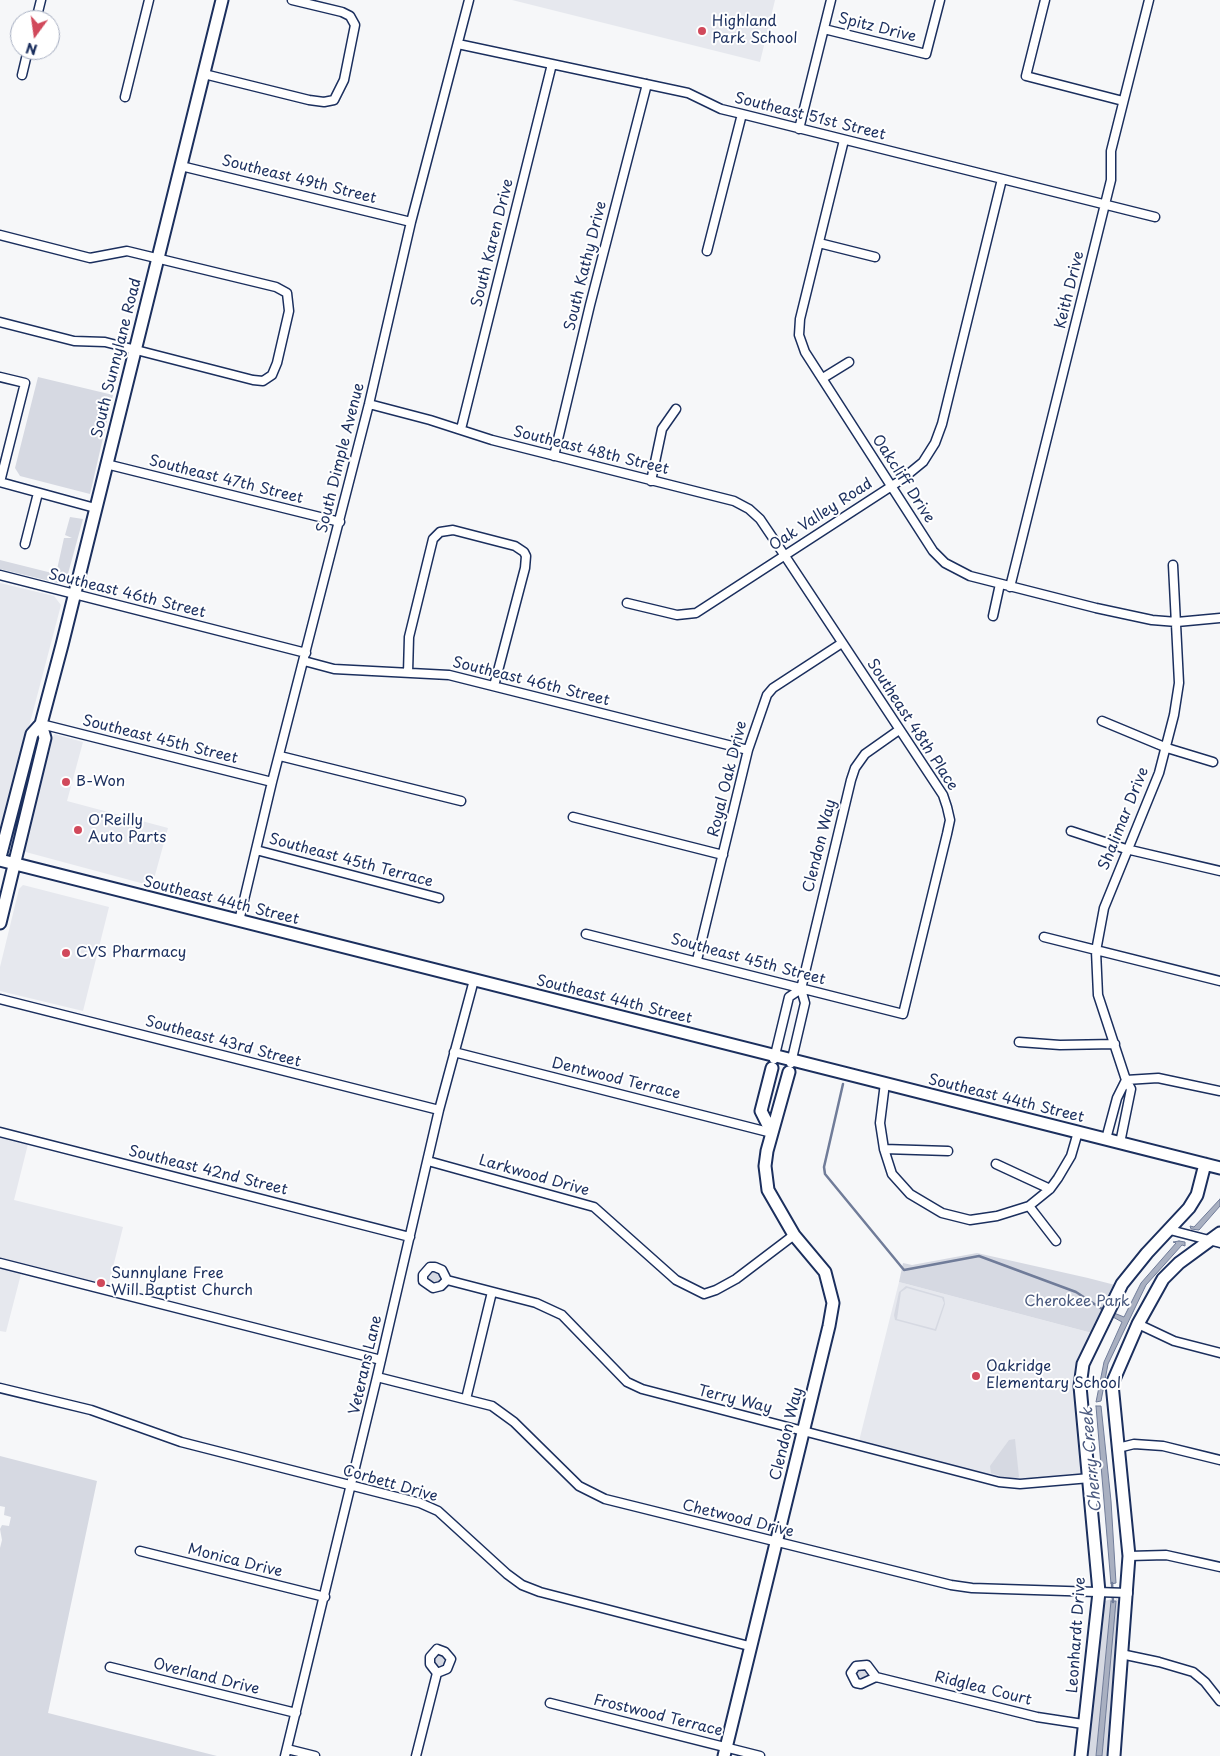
<!DOCTYPE html>
<style>
body{margin:0}
#map{position:relative;width:1220px;height:1756px;overflow:hidden;background:#f6f7f9;font-family:"Playpen Sans",sans-serif}
canvas{display:block}
.north{position:absolute;left:10px;top:10px;width:50px;height:50px;box-sizing:border-box;background:#fff;border:1px solid #a4acbf;border-radius:50%;rotate:194deg;font-size:14px;font-weight:700;line-height:20px;text-align:center;color:#1b2f5e}
.north::after{content:'';display:block;margin:auto;width:18px;height:22px;background:#d1495b;clip-path:polygon(50% 0,100% 100%,50% 72%,0 100%)}
</style>
<div id="map">
<canvas width="1220" height="1756"></canvas>
<div class="north">N</div>
</div>
<script>
const ctx = document.querySelector('canvas').getContext('2d');
ctx.lineJoin = 'round';
function paint(path, color) { ctx.fillStyle = color; ctx.fill(path, 'evenodd'); }
const shape = rows => new Path2D(rows.map(r => 'M' + r).join(''));
function strokePath(path, color, width, dash) { ctx.strokeStyle = color; ctx.lineWidth = width; ctx.lineCap = dash ? 'butt' : 'round'; ctx.setLineDash(dash || []); ctx.stroke(path); }
function write(font, color, halo, rows, align = 'center') {
  ctx.font = font + ' "Playpen Sans",sans-serif'; ctx.lineWidth = 4; ctx.setLineDash([]); ctx.textBaseline = 'middle'; ctx.strokeStyle = halo; ctx.fillStyle = color; for (const [text, x, y, turn = 0] of rows) {
    ctx.save(); ctx.translate(x, y); ctx.rotate((+turn || 0) * Math.PI / 180); ctx.textAlign = isNaN(turn) ? turn : align; if (halo) ctx.strokeText(text, 0, 0); ctx.fillText(text, 0, 0); ctx.restore();
  }
}
paint(shape([
 [512,0,775,0,760,62],
 [0,583,54,596,61,605,0,837],
 [54,734,83,742,67,801,168,828,152,886,22,851],
 [23,885,109,907,83,1011,0,991,0,967,19,889],
 [0,1138,28,1144,14,1200,123,1227,106,1295,21,1274,6,1332,0,1331],
 [899,1282,1092,1333,1080,1361,1087,1467,1082,1473,1013,1480,859,1441]
]), '#e6e8ee');
paint(shape([
 [38,377,113,395,90,494,20,476,15,468],
 [70,517,83,519,66,581,58,583,0,569,0,560,56,574,64,538,72,538,65,535],
 [977,1253,1088,1278,1115,1285,1092,1333,899,1282,903,1263,912,1265],
 '428 1277a6 6 0 1 1 12 0a6 6 0 1 1-12 0Z',
 [906,1286,944,1297,945,1304,936,1331,895,1320,894,1315,899,1292],
 [907,1288,942,1298,944,1303,935,1329,897,1319,901,1292],
 [1015,1439,1019,1477,1013,1480,991,1473,990,1466,1009,1440],
 [0,1456,97,1481,48,1713,217,1756,0,1756,0,1548,2,1540,0,1529,2,1525,9,1526,11,1517,4,1515,5,1507,0,1506],
 [1111,1599,1096,1756,1088,1756,1102,1608,1105,1601],
 [1116,1599,1121,1602,1109,1756,1102,1756],
 '434 1660a6 6 0 1 1 12 0a6 6 0 1 1-12 0Z',
 '856 1674a6 6 0 1 1 12 0a6 6 0 1 1-12 0Z'
]), '#d6d9e2');
const water = shape([
 [1220,1199,1220,1206,1199,1230,1191,1229,1190,1226,1194,1227,1220,1199],
 [1179,1241,1185,1242,1185,1246,1182,1245,1146,1285,1108,1364,1101,1401,1096,1402,1104,1362,1122,1322,1113,1317,1114,1313,1124,1317,1141,1283,1176,1243,1173,1242,1179,1241],
 [1096,1406,1101,1406,1111,1501,1116,1583,1111,1584,1096,1406],
 [1111,1601,1116,1601,1102,1756,1096,1756,1111,1601]
]);
paint(water, '#a9b0c1');
strokePath(water, '#707c99', 1);
strokePath(shape([
 [843,1084,824,1167,825,1174,904,1270,979,1256,1076,1292,1102,1309],
 [1112,1583,1113,1602]
]), '#707c99', 2.5);
const street = shape([
 [1045,0,1026,76,1123,101],
 [36,20,41,0],
 [824,29,926,54,940,0],
 [458,44,688,93,721,109,742,114,1155,217],
 [204,74,309,100,324,102,334,100,344,80,355,25,350,16,342,12,292,0],
 [22,75,28,50],
 [125,97,149,0],
 [799,129,831,0],
 [844,140,800,319,799,335,805,352,933,551,945,563,970,576,1096,608,1152,620,1177,622,1220,618],
 [181,166,411,222],
 [0,235,90,258,127,251,276,287,287,293,289,311,277,363,272,375,263,381,253,380,105,342,74,341,0,322],
 [819,243,875,257],
 [707,251,742,114],
 [0,377,25,383,0,482],
 [823,378,849,362],
 [369,404,430,420,492,440,734,501,749,509,760,519,785,556,943,795,947,807,950,820,947,834,903,1014,586,934],
 [461,429,552,64],
 [554,456,590,305,647,84],
 [106,464,340,522],
 [651,481,662,429,676,409],
 [0,482,95,508],
 [25,544,38,493],
 [0,575,306,653],
 [1010,587,1111,180,1111,151,1149,0],
 [627,603,677,615,696,613,901,480,923,462,935,443,942,424,1002,179],
 [993,616,1000,584],
 [304,661,334,669,449,675,748,750],
 [408,673,409,637,433,539,440,532,453,530,515,546,524,552,526,556,525,568,494,686],
 [1102,721,1167,748,1213,762],
 [41,724,272,782],
 [280,756,461,801],
 [573,817,723,855],
 [1071,831,1126,849,1220,871],
 [256,850,439,898],
 [239,921,272,782,369,404,411,222,469,0],
 [1044,937,1220,981],
 [697,960,748,750,767,695,773,688,842,643],
 [0,999,439,1110],
 [1019,1042,1060,1045,1115,1044],
 [454,1052,772,1133],
 [774,1059,789,997,801,989],
 [791,1063,805,1003,801,989,851,780,855,768,865,754,899,730],
 [1126,1080,1158,1078,1220,1091],
 [885,1083,880,1123,884,1149,892,1174,910,1194,942,1213,970,1220,997,1216,1029,1206,1050,1189,1058,1178,1071,1156,1078,1132],
 [0,1132,410,1237],
 [1106,1139,1117,1098,1126,1080],
 [1120,1143,1131,1089,1126,1080,1098,995,1096,951,1104,908,1159,773,1174,715,1179,683,1173,565],
 [884,1149,948,1151],
 [428,1161,594,1207,676,1280,704,1294,716,1290,736,1279,794,1235],
 [996,1164,1050,1189],
 [1029,1206,1056,1241],
 [1170,1230,1220,1243],
 [0,1263,381,1360],
 [447,1280,441,1286,433,1288,423,1281,423,1275,430,1267,435,1267,442,1270,447,1280,536,1303,562,1315,627,1382,642,1389,999,1482,1020,1484,1090,1478],
 [1138,1324,1174,1341,1220,1353],
 [377,1377,492,1406,514,1422,579,1486,605,1499,951,1585,972,1588,1128,1593],
 [0,1388,91,1410,181,1442,420,1503,438,1511,507,1574,522,1585,540,1592,749,1646],
 [466,1399,492,1292],
 [1118,1448,1134,1444,1163,1446,1220,1460],
 [140,1551,325,1597],
 [1129,1556,1166,1555,1220,1567],
 [437,1649,445,1652,451,1659,447,1669,437,1673,430,1664,430,1657,437,1649],
 [1121,1654,1159,1662,1193,1672,1205,1682,1220,1701],
 [110,1667,296,1713],
 [876,1677,861,1684,856,1683,851,1673,856,1666,867,1665,876,1677,1037,1717,1083,1724],
 [550,1703,760,1756],
 [287,1749,315,1756],
 [285,1756,377,1377,439,1110,474,980],
 [416,1756,437,1673]
]);
const secondary = shape([
 [0,857,32,734,41,724,62,645,222,0],
 [0,860,1220,1168],
 [0,923,45,738,41,724],
 [772,1068,761,1111,772,1133],
 [724,1756,829,1326,833,1303,825,1272,794,1235,768,1190,765,1166,767,1151,789,1072],
 [1081,1756,1099,1592,1080,1386,1083,1364,1122,1284,1147,1253,1189,1208,1197,1195,1205,1164],
 [1114,1756,1129,1556,1112,1384,1138,1324,1163,1279,1179,1263,1220,1233]
]);
strokePath(street, '#1b2f5e', 11);
strokePath(secondary, '#1b2f5e', 15);
strokePath(street, '#fff', 8);
strokePath(secondary, '#fff', 11);
for (const [x, y, r, color] of [
 [702,31,5,"#d1495b"],
 [66,782,5,"#d1495b"],
 [78,830,5,"#d1495b"],
 [66,953,5,"#d1495b"],
 [101,1283,5,"#d1495b"],
 [976,1376,5,"#d1495b"]
]) { const dot = new Path2D(); dot.arc(x, y, r, 0, 2 * Math.PI); ctx.fillStyle = color; ctx.fill(dot); strokePath(dot, '#fff', 2); }
write('15px', '#1b2f5e', '#fff', [
 ["Highland",712,22],
 ["Park School",712,39],
 ["B-Won",76,782],
 ["O'Reilly",88,821],
 ["Auto Parts",88,838],
 ["CVS Pharmacy",76,953],
 ["Sunnylane Free",111,1274],
 ["Will Baptist Church",111,1291],
 ["Oakridge",986,1367],
 ["Elementary School",986,1384]
], 'left');
write('15px', '#1b2f5e', '#fff', [
 ["Spitz Drive",877,28,14],
 ["Southeast 51st Street",810,117,14],
 ["Southeast 49th Street",299,180,14],
 ["South Karen Drive",493,243,-76],
 ["South Kathy Drive",586,266,-76],
 ["Keith Drive",1070,290,-76],
 ["South Sunnylane Road",117,358,-76],
 ["Southeast 48th Street",591,451,14],
 ["South Dimple Avenue",341,458,-76],
 ["Oakcliff Drive",903,479,57],
 ["Southeast 47th Street",226,480,14],
 ["Oak Valley Road",821,515,-33],
 ["Southeast 46th Street",127,594,14],
 ["Southeast 46th Street",531,682,14],
 ["Southeast 48th Place",912,725,57],
 ["Southeast 45th Street",160,740,14],
 ["Royal Oak Drive",728,779,-76],
 ["Shalimar Drive",1124,819,-68],
 ["Clendon Way",820,846,-76],
 ["Southeast 45th Terrace",351,861,15],
 ["Southeast 44th Street",221,901,14],
 ["Southeast 45th Street",748,960,15],
 ["Southeast 44th Street",614,1000,14],
 ["Southeast 43rd Street",223,1042,15],
 ["Dentwood Terrace",616,1079,14],
 ["Southeast 44th Street",1006,1099,14],
 ["Southeast 42nd Street",208,1171,14],
 ["Larkwood Drive",534,1176,16],
 ["Veterans Lane",366,1365,-77],
 ["Terry Way",735,1400,14],
 ["Clendon Way",787,1434,-76],
 ["Corbett Drive",390,1484,16],
 ["Chetwood Drive",738,1519,14],
 ["Monica Drive",235,1561,14],
 ["Leonhardt Drive",1077,1635,-86],
 ["Overland Drive",206,1677,14],
 ["Ridglea Court",983,1689,14],
 ["Frostwood Terrace",658,1716,14]
]);
write('15px', '#4a5a7f', '#fff', [
 ["Cherokee Park",1077,1302]
]);
write('italic 16px', '#4d5c81', '#fff', [
 ["Cherry Creek",1092,1460,-95]
]);
</script>
